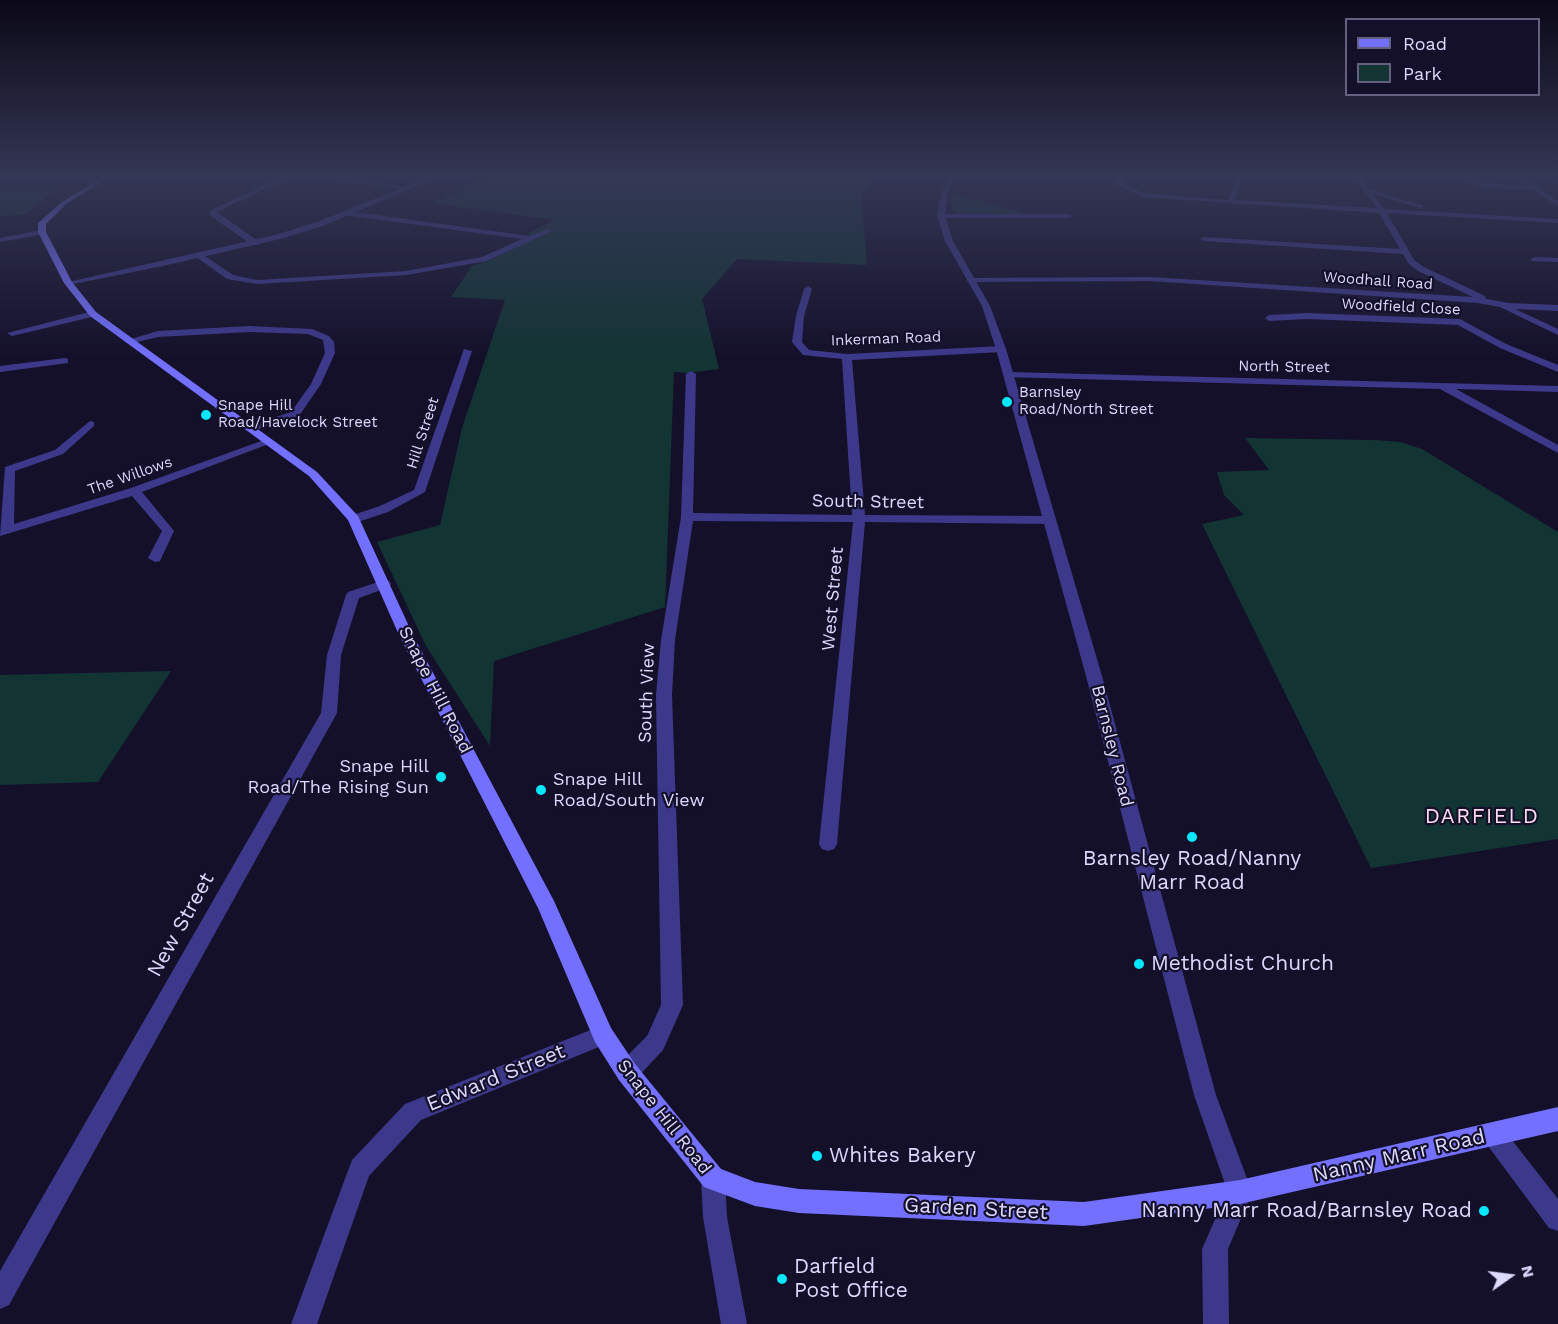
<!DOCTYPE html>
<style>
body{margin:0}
#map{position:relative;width:1558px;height:1324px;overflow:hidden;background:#14102a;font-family:"Work Sans",sans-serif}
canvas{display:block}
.legend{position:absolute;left:1345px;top:18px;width:195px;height:78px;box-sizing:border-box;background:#14102a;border:2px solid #64607f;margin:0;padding:8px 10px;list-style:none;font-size:18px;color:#ddd9ff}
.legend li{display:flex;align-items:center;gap:12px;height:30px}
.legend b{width:30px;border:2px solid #64607f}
.north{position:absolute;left:1480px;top:1246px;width:60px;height:60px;-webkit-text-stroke:4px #14102a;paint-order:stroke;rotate:76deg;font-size:16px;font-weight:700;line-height:24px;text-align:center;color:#ddd9ff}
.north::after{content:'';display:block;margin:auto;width:21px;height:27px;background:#ddd9ff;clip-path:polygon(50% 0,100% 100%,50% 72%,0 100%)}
</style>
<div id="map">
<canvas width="1558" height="1324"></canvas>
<ul class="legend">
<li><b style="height:8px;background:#7370ff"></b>Road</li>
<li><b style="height:16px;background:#123433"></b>Park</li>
</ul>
<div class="north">N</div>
</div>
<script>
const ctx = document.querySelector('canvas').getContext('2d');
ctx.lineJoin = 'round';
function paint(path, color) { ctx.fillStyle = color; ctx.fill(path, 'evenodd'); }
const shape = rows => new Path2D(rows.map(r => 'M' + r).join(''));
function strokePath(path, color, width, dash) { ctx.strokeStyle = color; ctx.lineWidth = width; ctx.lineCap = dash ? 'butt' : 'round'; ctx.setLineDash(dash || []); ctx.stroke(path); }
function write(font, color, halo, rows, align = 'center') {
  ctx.font = font + ' "Work Sans",sans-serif'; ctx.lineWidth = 4.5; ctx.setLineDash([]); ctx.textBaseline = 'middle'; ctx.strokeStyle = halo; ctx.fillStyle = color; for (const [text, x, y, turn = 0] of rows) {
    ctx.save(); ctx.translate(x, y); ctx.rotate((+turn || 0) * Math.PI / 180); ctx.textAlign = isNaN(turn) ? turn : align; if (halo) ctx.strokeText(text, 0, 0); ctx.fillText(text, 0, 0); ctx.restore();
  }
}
paint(shape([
 [496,175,874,175,861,197,867,265,737,259,702,299,719,369,688,373,674,372,665,607,494,661,490,746,426,646,377,542,440,525,462,428,505,300,451,297,472,266,493,259,533,236,527,234,554,220,432,203],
 [55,188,25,215,0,216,0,191],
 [953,194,1013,210,1024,214,956,213,952,210],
 [1245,438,1375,440,1400,442,1422,449,1558,532,1558,839,1371,868,1202,524,1244,515,1224,495,1217,472,1269,470],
 [171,671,98,782,0,785,0,675]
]), '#123433');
paint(shape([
 [293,175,302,175,268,187,217,212,258,241,258,245,252,245,209,215,211,210,264,185,293,175],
 [309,175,324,175,408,188,405,190,309,175],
 [1121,175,1128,175,1121,182,1144,193,1228,200,1237,175,1243,175,1235,200,1377,208,1353,175,1359,175,1369,189,1424,206,1421,208,1373,194,1384,209,1558,219,1558,223,1387,213,1414,260,1424,267,1485,296,1486,299,1509,303,1558,305,1558,311,1515,309,1558,329,1558,335,1500,307,1478,303,1150,281,970,282,966,280,970,278,1150,277,1473,297,1418,271,1408,263,1403,254,1204,241,1200,239,1204,237,1400,249,1379,213,1142,197,1115,183,1121,175],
 [1459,175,1466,175,1482,183,1529,186,1514,175,1521,175,1558,201,1558,206,1535,191,1481,187,1459,175],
 [347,211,530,236,548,229,552,231,487,261,406,275,257,284,227,279,195,256,202,254,233,275,257,280,406,271,482,257,522,239,344,215,347,211],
 [941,214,1069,214,1073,216,1069,218,938,218,941,214],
 [42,230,45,234,0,242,0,238,42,230],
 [1535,257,1558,258,1558,262,1532,261,1531,259,1535,257],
 [808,286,812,289,804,316,802,342,809,350,847,354,1001,346,1006,349,1001,352,852,360,865,515,1049,516,1055,520,1049,524,865,522,837,844,834,849,828,851,822,849,819,844,853,522,693,521,675,640,672,695,683,1005,663,1050,635,1080,627,1083,619,1080,616,1072,619,1064,647,1036,661,1005,656,695,661,640,681,517,686,374,691,371,696,374,693,513,852,515,842,359,803,355,792,342,796,316,804,289,808,286],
 [93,311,97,314,96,316,12,336,7,333,93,311],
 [1307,313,1460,319,1506,344,1558,365,1558,372,1500,348,1458,325,1307,319,1269,321,1265,318,1269,315,1307,313],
 [249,326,312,329,329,336,334,342,335,353,321,384,299,416,252,431,248,430,248,426,291,412,311,384,325,353,323,340,308,334,249,332,158,337,129,344,124,341,158,331,249,326],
 [464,349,472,351,425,492,388,512,358,522,350,522,350,516,380,506,414,490,464,349],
 [65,358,68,359,68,363,0,372,0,366,65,358],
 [1009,372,1558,386,1558,392,1456,389,1558,445,1558,453,1440,389,1005,377,1005,373,1009,372],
 [90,421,94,422,94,426,63,454,15,471,14,524,131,488,264,440,272,440,274,442,142,492,174,531,160,561,155,562,148,558,162,531,132,496,0,536,5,467,55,450,90,421],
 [384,580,389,581,391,584,389,587,359,598,341,655,337,713,9,1305,0,1309,0,1271,321,713,327,655,346,595,348,592,384,580],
 [603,1025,611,1028,614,1035,611,1042,421,1120,369,1176,317,1324,291,1324,352,1160,405,1104,603,1025],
 [1493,1122,1501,1126,1558,1199,1558,1231,1549,1228,1485,1142,1481,1134,1485,1126,1493,1122],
 [1240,1180,1249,1183,1252,1192,1228,1249,1229,1324,1203,1324,1202,1249,1231,1183,1240,1180]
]), '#3c398b');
paint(shape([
 [434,175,442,175,323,226,280,239,163,266,68,285,64,283,275,235,317,222,434,175],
 [950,175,956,175,948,191,945,216,953,241,990,306,1006,349,1102,676,1216,1095,1252,1192,1249,1201,1240,1204,1231,1201,1194,1095,1086,676,996,349,982,306,945,241,937,216,942,191,950,175],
 [713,1166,722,1169,725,1178,727,1217,747,1324,721,1324,703,1217,701,1178,704,1169,713,1166]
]), '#3c398b');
paint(shape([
 [106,175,113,175,66,204,46,224,46,232,72,282,96,312,317,472,358,516,413,635,554,901,611,1028,635,1064,721,1169,755,1182,799,1189,1084,1202,1240,1180,1558,1107,1558,1131,1240,1204,1084,1226,799,1213,755,1206,704,1187,619,1080,595,1042,538,908,399,635,348,520,309,476,90,316,64,283,38,232,38,223,62,202,106,175]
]), '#7370ff');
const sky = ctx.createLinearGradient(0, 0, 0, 360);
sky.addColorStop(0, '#0b0917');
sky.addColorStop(0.49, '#343755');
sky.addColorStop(1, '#34375500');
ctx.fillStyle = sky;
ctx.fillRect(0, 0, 1558, 360);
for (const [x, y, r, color] of [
 [1007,402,6,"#05e7ff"],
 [206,415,6,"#05e7ff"],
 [441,777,6,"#05e7ff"],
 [541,790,6,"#05e7ff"],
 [1192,837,6,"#05e7ff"],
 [1139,964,6,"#05e7ff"],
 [817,1156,6,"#05e7ff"],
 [1484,1211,6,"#05e7ff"],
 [782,1279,6,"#05e7ff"]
]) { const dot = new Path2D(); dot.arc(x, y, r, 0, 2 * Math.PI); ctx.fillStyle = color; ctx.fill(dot); strokePath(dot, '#14102a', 2); }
write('15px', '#ddd9ff', '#14102a', [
 ["Woodhall Road",1378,281,4],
 ["Woodfield Close",1401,307,3],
 ["Inkerman Road",886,339,-2],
 ["North Street",1284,367,1],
 ["Hill Street",423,433,-72],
 ["The Willows",130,476,-19]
]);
write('15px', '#ddd9ff', '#14102a', [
 ["Barnsley",1019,393],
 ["Road/North Street",1019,410],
 ["Snape Hill",218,406],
 ["Road/Havelock Street",218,423]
], 'left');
write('18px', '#ddd9ff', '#14102a', [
 ["South Street",868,502,1],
 ["West Street",833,599,-85],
 ["Snape Hill Road",435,690,63],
 ["South View",647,693,-88],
 ["Barnsley Road",1112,746,76],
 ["Snape Hill Road",664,1117,52]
]);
write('18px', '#ddd9ff', '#14102a', [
 ["Snape Hill",429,767],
 ["Road/The Rising Sun",429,788],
 ["Snape Hill",553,780,"left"],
 ["Road/South View",553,801,"left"]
], 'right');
ctx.letterSpacing = '1.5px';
write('21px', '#ffdbf2', '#14102a', [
 ["DARFIELD",1482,817]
]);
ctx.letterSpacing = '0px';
write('21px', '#ddd9ff', '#14102a', [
 ["Barnsley Road/Nanny",1192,859,"center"],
 ["Marr Road",1192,883,"center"],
 ["Methodist Church",1151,964],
 ["Whites Bakery",829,1156],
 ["Nanny Marr Road/Barnsley Road",1472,1211,"right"],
 ["Darfield",794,1267],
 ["Post Office",794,1291]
], 'left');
write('21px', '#ddd9ff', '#14102a', [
 ["New Street",181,925,-61],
 ["Edward Street",496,1078,-22],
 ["Nanny Marr Road",1399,1156,-13],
 ["Garden Street",976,1209,3]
]);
</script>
